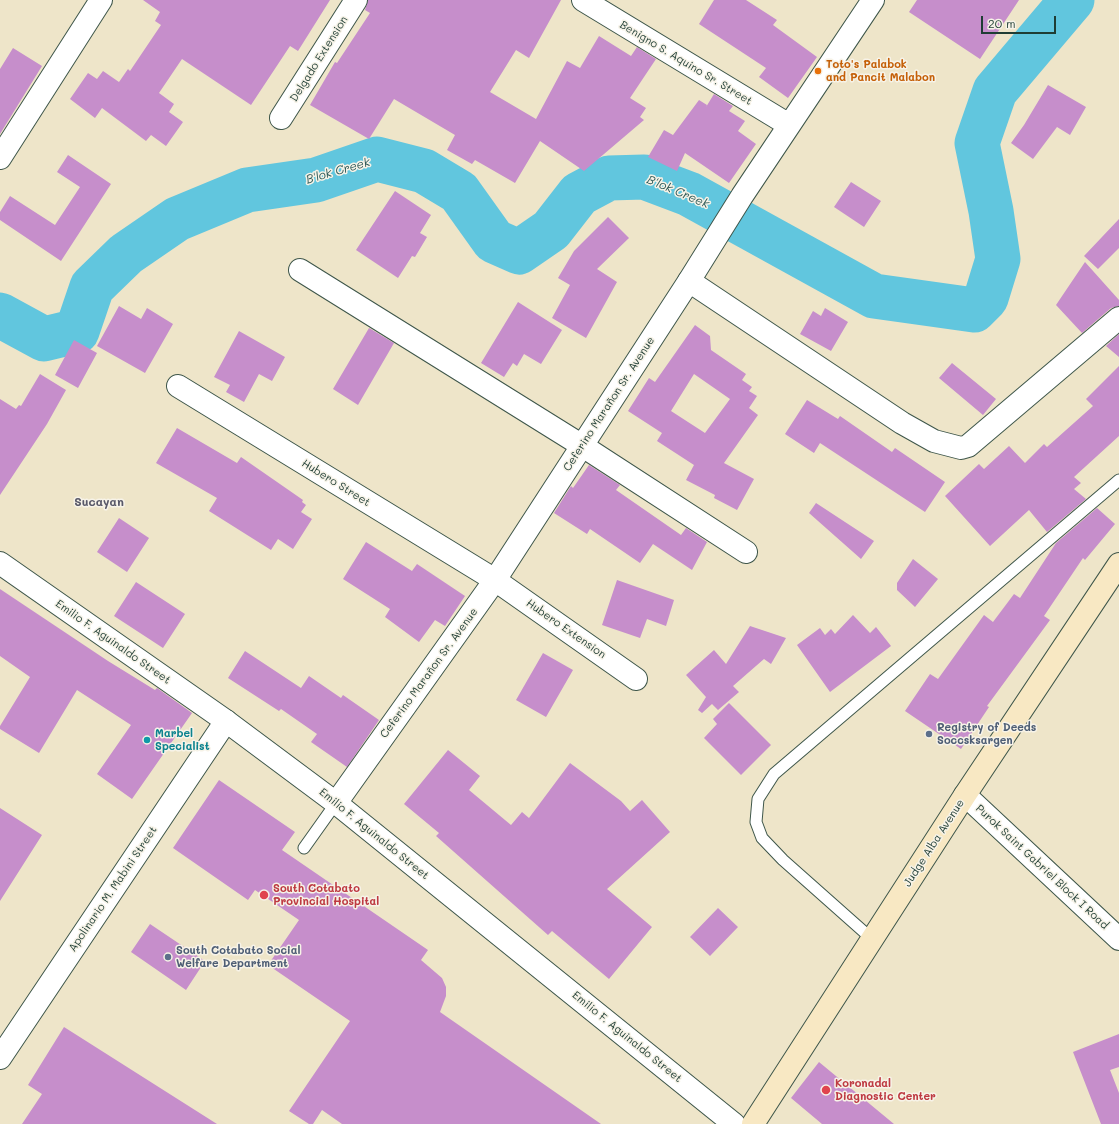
<!DOCTYPE html>
<meta charset="utf-8">
<style>
body{margin:0}
#map{position:relative;width:1119px;height:1124px;overflow:hidden;background:#eee5c9;font-family:Mali,sans-serif}
canvas{display:block}
.scale{position:absolute;left:981px;top:16px;width:75px;height:18px;box-sizing:border-box;border:2px solid #1f3d34;border-top:0;padding-left:5px;font-size:12px;line-height:14px;white-space:nowrap;color:#1f3d34;-webkit-text-stroke:3px #f7f3e8;paint-order:stroke}
</style>
<div id="map">
<canvas width="1119" height="1124"></canvas>
<div class="scale">20 m</div>
</div>
<script>
const ctx = document.querySelector('canvas').getContext('2d');
ctx.lineJoin = 'round';
const shape = rows => new Path2D(rows.map(r => 'M' + r).join(''));
function strokePath(path, color, width, dash) { ctx.strokeStyle = color; ctx.lineWidth = width; ctx.lineCap = dash ? 'butt' : 'round'; ctx.setLineDash(dash || []); ctx.stroke(path); }
function paint(path, color) { ctx.fillStyle = color; ctx.fill(path, 'evenodd'); }
function write(font, color, halo, rows, align = 'center') {
  ctx.font = font + ' Mali,sans-serif'; ctx.lineWidth = 3; ctx.setLineDash([]); ctx.textBaseline = 'middle'; ctx.strokeStyle = halo; ctx.fillStyle = color; for (const [text, x, y, turn = 0] of rows) {
    ctx.save(); ctx.translate(x, y); ctx.rotate((+turn || 0) * Math.PI / 180); ctx.textAlign = isNaN(turn) ? turn : align; if (halo) ctx.strokeText(text, 0, 0); ctx.fillText(text, 0, 0); ctx.restore();
  }
}
strokePath(shape([
 [0,315,44,339,77,331,92,287,126,254,177,219,247,190,316,180,377,159,424,171,459,192,494,241,519,252,551,230,579,194,609,178,644,177,689,194,874,296,974,310,986,298,998,259,991,211,977,143,995,91,1072,0]
]), '#61c6de', 45);
paint(shape([
 [143,0,330,0,298,51,290,46,251,105,182,59,159,93,174,104,169,112,183,122,166,146,151,135,146,141,102,108,95,118,70,99,88,73,97,79,103,71,119,82,128,69,130,71,161,25,155,21,160,12],
 [368,0,561,0,529,58,516,50,490,92,536,119,567,61,580,68,599,36,631,56,637,47,656,59,630,98,646,108,640,117,644,120,584,171,540,141,515,183,475,160,472,164,447,150,455,135,394,99,369,139,310,105,335,62,337,63,370,13,365,10],
 [714,0,746,0,777,20,773,25,817,57,788,98,759,77,766,68,699,24],
 [917,0,1019,0,980,59,909,12],
 [13,48,42,66,0,134,0,69],
 [1048,85,1086,107,1070,135,1057,127,1033,159,1011,143,1024,125],
 [714,94,733,106,729,111,745,121,738,131,756,144,729,183,685,153,677,171,648,157,664,130,673,135,699,100,707,105,706,107],
 [68,155,111,184,61,261,0,220,0,212,10,196,55,225,80,187,57,172],
 [851,182,881,201,864,227,834,207],
 [395,191,431,215,420,233,427,237,415,257,412,256,398,278,356,250],
 [608,217,629,238,597,269,617,282,586,338,552,318,570,285,558,278,574,251],
 [1119,219,1119,248,1098,269,1084,256],
 [1085,262,1119,300,1119,306,1111,308,1082,333,1056,305],
 [518,302,562,330,541,364,524,354,517,366,513,363,504,377,481,363],
 [119,306,141,319,147,308,173,324,145,373,97,346],
 [825,308,848,322,831,351,800,334,813,311,821,316],
 [695,325,710,336,711,350,746,374,742,380,752,387,749,391,757,396,749,408,758,415,724,463,754,479,737,510,714,498,715,495,686,480,694,465,657,441,662,433,628,411,649,378,655,382],
 [694,374,730,399,705,433,671,411],
 [369,328,394,343,358,405,333,389],
 [239,331,285,357,272,381,259,374,244,402,226,392,230,385,214,377],
 [1119,334,1119,357,1106,346],
 [74,340,97,353,78,388,55,375],
 [952,363,996,399,983,415,939,378],
 [1119,366,1119,436,1074,477,1081,483,1074,489,1086,499,1047,532,1029,510,990,546,945,496,979,464,984,469,1009,446,1025,463,1044,444,1047,447,1093,406,1086,399],
 [40,374,66,390,47,424,0,495,0,399,16,409,19,405,21,406],
 [807,400,838,419,840,416,892,452,895,448,945,482,925,512,820,443,814,453,785,434],
 [177,428,237,463,241,457,303,500,302,502,306,505,301,512,312,519,293,549,278,539,271,550,209,511,217,498,156,463],
 [589,465,620,485,616,490,681,535,686,528,707,542,692,570,653,544,640,563,590,529,587,534,554,513,571,486,573,488],
 [816,503,874,541,861,559,809,513],
 [1097,508,1115,524,1085,560,1083,558,1044,616,1050,620,987,706,989,707,961,749,905,711,930,674,938,679,984,615,993,622,1014,594,1020,598,1056,543],
 [119,518,149,538,127,572,97,552],
 [366,542,412,571,417,564,465,596,445,626,435,620,419,642,385,617,390,609,343,579],
 [913,559,938,579,915,607,897,590,897,583],
 [617,580,674,600,666,626,647,619,640,638,602,625],
 [136,582,185,614,163,648,114,616],
 [0,589,108,661,155,690,157,688,192,713,132,799,97,774,131,725,77,690,39,753,0,729,0,726,30,677,0,656],
 [853,615,870,633,876,627,891,646,830,692,797,645,820,628,825,635,831,629,835,634],
 [750,626,786,638,771,664,764,659,733,686,739,692,718,710,712,704,702,713,698,710,706,697,686,675,714,650,726,664],
 [245,651,301,688,309,676,341,698,343,695,379,720,347,767,311,742,317,734,281,709,279,711,228,678],
 [543,653,573,670,546,717,516,700],
 [729,703,771,745,741,775,704,738,717,724,713,719],
 [448,750,480,776,469,790,511,825,522,812,529,818,570,763,621,801,630,811,642,800,670,832,607,889,652,927,609,979,552,931,548,935,436,836,439,833,404,804],
 [219,780,295,832,282,850,428,950,421,960,442,978,446,987,446,996,440,1012,601,1124,342,1124,322,1110,313,1124,309,1124,289,1111,350,1021,268,965,299,920,255,890,248,900,173,848],
 [0,808,42,835,0,901],
 [718,908,738,927,710,956,690,937],
 [150,924,205,961,186,990,131,952],
 [64,1027,217,1124,22,1124,42,1094,28,1085],
 [1119,1034,1119,1067,1110,1070,1119,1093,1119,1124,1101,1124,1073,1052],
 [819,1062,894,1124,822,1124,791,1098]
]), '#c68ecb');
const service = shape([
 [304,848,336,803],
 [872,939,783,860,762,838,756,822,758,799,774,774,1119,480]
]);
const minor = shape([
 [281,118,356,0],
 [0,158,101,0],
 [300,270,581,445,746,552],
 [689,281,902,423,934,441,961,448,968,446,1119,318],
 [178,386,495,580,636,679],
 [965,795,1119,939],
 [0,1058,226,721]
]);
const tertiary = shape([
 [583,0,789,125],
 [0,563,226,721,336,803,734,1124],
 [336,803,495,580,689,281,742,196,873,0]
]);
const secondary = shape([
 [753,1124,965,795,1119,564]
]);
strokePath(service, '#3e564a', 13);
strokePath(minor, '#3e564a', 24);
strokePath(tertiary, '#3e564a', 24);
strokePath(secondary, '#3e564a', 24);
strokePath(service, '#fff', 11);
strokePath(minor, '#fff', 22);
strokePath(tertiary, '#fff', 22);
strokePath(secondary, '#f8e8c3', 22);
for (const [x, y, r, color] of [
 [818,71,4,"#e8710a"],
 [929,734,4,"#5c6f8a"],
 [147,740,4,"#0f9aa8"],
 [264,895,5,"#e0444e"],
 [168,957,4,"#5c6f8a"],
 [826,1090,5,"#e0444e"]
]) { const dot = new Path2D(); dot.arc(x, y, r, 0, 2 * Math.PI); ctx.fillStyle = color; ctx.fill(dot); strokePath(dot, '#f7f3e8', 1.5); }
write('11px', '#1f3d34', '#f7f3e8', [
 ["Delgado Extension",319,59,-58],
 ["Benigno S. Aquino Sr. Street",686,63,31],
 ["Ceferino Marañon Sr. Avenue",609,404,-57],
 ["Hubero Street",336,483,32],
 ["Hubero Extension",566,629,35],
 ["Emilio F. Aguinaldo Street",113,642,35],
 ["Ceferino Marañon Sr. Avenue",429,673,-54],
 ["Emilio F. Aguinaldo Street",374,834,39],
 ["Judge Alba Avenue",934,843,-57],
 ["Purok Saint Gabriel Block I Road",1042,867,43],
 ["Apolinario M. Mabini Street",113,889,-56],
 ["Emilio F. Aguinaldo Street",627,1037,39]
]);
write('bold 11px', '#c56008', '#f7f3e8', [
 ["Toto's Palabok",826,65],
 ["and Pancit Malabon",826,78]
], 'left');
write('bold 11px', '#4e5e75', '#f7f3e8', [
 ["Registry of Deeds",937,728],
 ["Soccsksargen",937,741],
 ["South Cotabato Social",176,951],
 ["Welfare Department",176,964]
], 'left');
write('bold 11px', '#0d838f', '#f7f3e8', [
 ["Marbel",155,734],
 ["Specialist",155,747]
], 'left');
write('bold 11px', '#be3a42', '#f7f3e8', [
 ["South Cotabato",273,889],
 ["Provincial Hospital",273,902],
 ["Koronadal",835,1084],
 ["Diagnostic Center",835,1097]
], 'left');
write('italic 12px', '#2c5856', '#f7f3e8', [
 ["B'lok Creek",338,171,-16],
 ["B'lok Creek",678,192,23]
]);
write('bold 12px', '#595969', '#f7f3e8', [
 ["Sucayan",99,502]
]);
</script>
